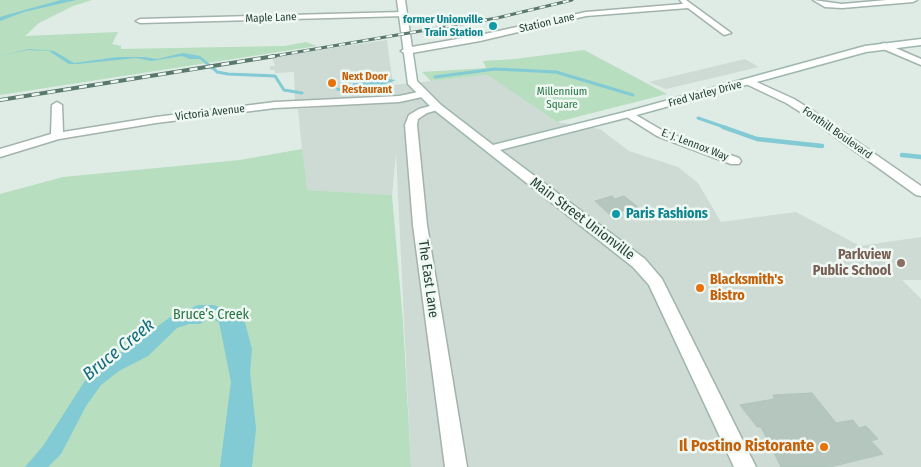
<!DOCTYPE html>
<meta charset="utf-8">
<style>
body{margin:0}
canvas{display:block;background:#dfebe5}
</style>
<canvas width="921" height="467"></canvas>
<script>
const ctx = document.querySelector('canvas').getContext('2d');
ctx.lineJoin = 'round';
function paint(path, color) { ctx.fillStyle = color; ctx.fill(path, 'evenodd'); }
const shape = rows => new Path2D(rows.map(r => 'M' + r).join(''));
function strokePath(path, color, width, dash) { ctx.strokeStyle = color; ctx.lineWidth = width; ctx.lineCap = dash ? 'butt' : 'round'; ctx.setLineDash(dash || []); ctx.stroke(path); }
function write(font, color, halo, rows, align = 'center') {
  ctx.font = font + ' "Fira Sans Condensed",sans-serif'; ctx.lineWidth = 5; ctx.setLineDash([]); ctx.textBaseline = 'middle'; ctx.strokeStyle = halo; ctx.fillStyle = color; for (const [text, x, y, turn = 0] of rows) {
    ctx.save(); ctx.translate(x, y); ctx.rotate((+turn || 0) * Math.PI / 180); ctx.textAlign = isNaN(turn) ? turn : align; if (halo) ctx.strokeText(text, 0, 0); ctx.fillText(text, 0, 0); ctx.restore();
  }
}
paint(shape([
 [387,40,393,85,489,75,557,122,600,129,629,151,678,167,698,183,721,222,796,212,860,246,921,237,921,280,902,280,921,299,921,467,411,467,396,153,392,195,306,190,298,109,394,102,394,96,295,102,294,72,275,73,275,70,270,70,270,66,275,66,272,57],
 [745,59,759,67,666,89,649,82]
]), '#cddbd4');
paint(shape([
 [0,0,92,0,73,6,39,23,25,36,118,32,112,44,121,46,121,49,284,46,306,42,317,46,0,95],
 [584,50,667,94,557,122,488,75,431,81,422,72,486,68,483,61,515,59],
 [302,149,307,190,392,195,403,322,411,467,0,467,0,194,63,177,240,160]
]), '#b6debf');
paint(shape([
 [61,0,76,0,24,12,0,21,0,17,10,14],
 [29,49,54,51,74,63,118,57,144,57,157,59,183,53,200,56,216,69,212,70,200,59,190,59,182,56,151,61,136,58,78,64,69,64,49,51,28,50,0,56],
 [388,79,396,80,380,86,337,91,336,88,349,87,354,83,382,81],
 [198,305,214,305,244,319,252,349,250,372,256,429,252,467,220,467,231,382,219,322,210,318,200,324,189,324,177,328,148,356,119,371,101,385,86,406,61,454,48,467,25,467,43,446,92,370,131,346,169,318]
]), '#82cad4');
strokePath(shape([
 [214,69,217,72,228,74,275,76,284,90,302,93],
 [435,77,495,69,556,72,633,95],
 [698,118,727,128]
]), '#82cad4', 3);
strokePath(shape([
 [723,127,757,139,822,146],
 [902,155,921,157]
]), '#82cad4', 4.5);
const building = shape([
 [612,196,615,199,624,196,638,207,609,214,595,201,612,196],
 [812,393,836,423,853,420,859,428,866,426,878,439,871,441,883,454,830,467,781,467,761,427,757,427,740,405,774,399,773,395,812,393]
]);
paint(building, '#b4c6be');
strokePath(building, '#b1c5bc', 1);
const street = shape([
 [680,0,686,0,731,33,724,35,688,8,586,16,480,41,406,54,401,51,406,48,480,35,586,12,683,4,680,0],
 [813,0,842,4,887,0,917,0,913,2,842,8,825,7,813,0],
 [402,12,405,12,405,16,140,23,136,21,140,19,402,12],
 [884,43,921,59,921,65,881,48,881,44,884,43],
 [750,79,794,99,810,109,921,186,921,196,916,195,802,113,786,103,746,84,745,82,750,79],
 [423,91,427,92,428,94,427,96,399,102,275,108,156,123,59,139,0,157,0,149,51,134,52,105,57,102,62,105,63,132,156,117,275,102,399,96,423,91],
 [437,104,442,107,441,109,427,113,418,119,417,125,427,225,467,467,445,467,413,225,405,125,409,115,419,109,437,104],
 [629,111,665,132,739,158,741,161,739,164,731,164,657,136,625,116,623,114,625,112,629,111]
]);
const secondary = shape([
 [397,0,405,0,417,81,441,105,493,145,625,112,865,46,921,39,921,45,866,52,633,116,500,150,645,259,662,279,756,467,734,467,649,285,633,267,433,109,408,84,397,0]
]);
strokePath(street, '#a2b3ac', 3);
strokePath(secondary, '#9db7ad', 3);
paint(street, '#fff');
paint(secondary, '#fff');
const railFar1 = shape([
 [268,57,497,18,572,0]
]);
const rail = shape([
 [0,100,275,56]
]);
strokePath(railFar1, '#59786e', 3);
strokePath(rail, '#59786e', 4);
strokePath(railFar1, '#eff8f3', 2, [6]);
strokePath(rail, '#eff8f3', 2.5, [8]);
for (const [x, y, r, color] of [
 [493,26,5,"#0f9aa8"],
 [332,83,5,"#e8710a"],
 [616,214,5,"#0f9aa8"],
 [901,263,5,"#8d6e63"],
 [700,288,5,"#e8710a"],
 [824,447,5,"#e8710a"]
]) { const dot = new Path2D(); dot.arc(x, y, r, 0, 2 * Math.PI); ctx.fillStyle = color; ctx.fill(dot); strokePath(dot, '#eff8f3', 2); }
write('11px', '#1f3c33', '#eff8f3', [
 ["Maple Lane",271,18,-2],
 ["Station Lane",547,23,-13],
 ["Fred Varley Drive",705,94,-15],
 ["Victoria Avenue",210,113,-7],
 ["Fonthill Boulevard",837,133,35],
 ["E. J. Lennox Way",695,145,21]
]);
write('bold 11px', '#0d838f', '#eff8f3', [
 ["former Unionville",483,20],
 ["Train Station",483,33]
], 'right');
write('bold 11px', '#c56008', '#eff8f3', [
 ["Next Door",342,77],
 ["Restaurant",342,90]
], 'left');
write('11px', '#277543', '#eff8f3', [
 ["Millennium",562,92],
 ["Square",562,105]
]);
write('bold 14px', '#0d838f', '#eff8f3', [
 ["Paris Fashions",626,214]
], 'left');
write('14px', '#1f3c33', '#eff8f3', [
 ["Main Street Unionville",582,219,37],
 ["The East Lane",428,279,82]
]);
write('bold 14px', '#785e54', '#eff8f3', [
 ["Parkview",891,255],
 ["Public School",891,271]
], 'right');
write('bold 14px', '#c56008', '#eff8f3', [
 ["Blacksmith's",710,280],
 ["Bistro",710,296]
], 'left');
write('14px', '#277543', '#eff8f3', [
 ["Bruce’s Creek",211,315]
]);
write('bold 16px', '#c56008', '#eff8f3', [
 ["Il Postino Ristorante",814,447]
], 'right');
write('italic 18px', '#166d7b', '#eff8f3', [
 ["Bruce Creek",119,350,-39]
]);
</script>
